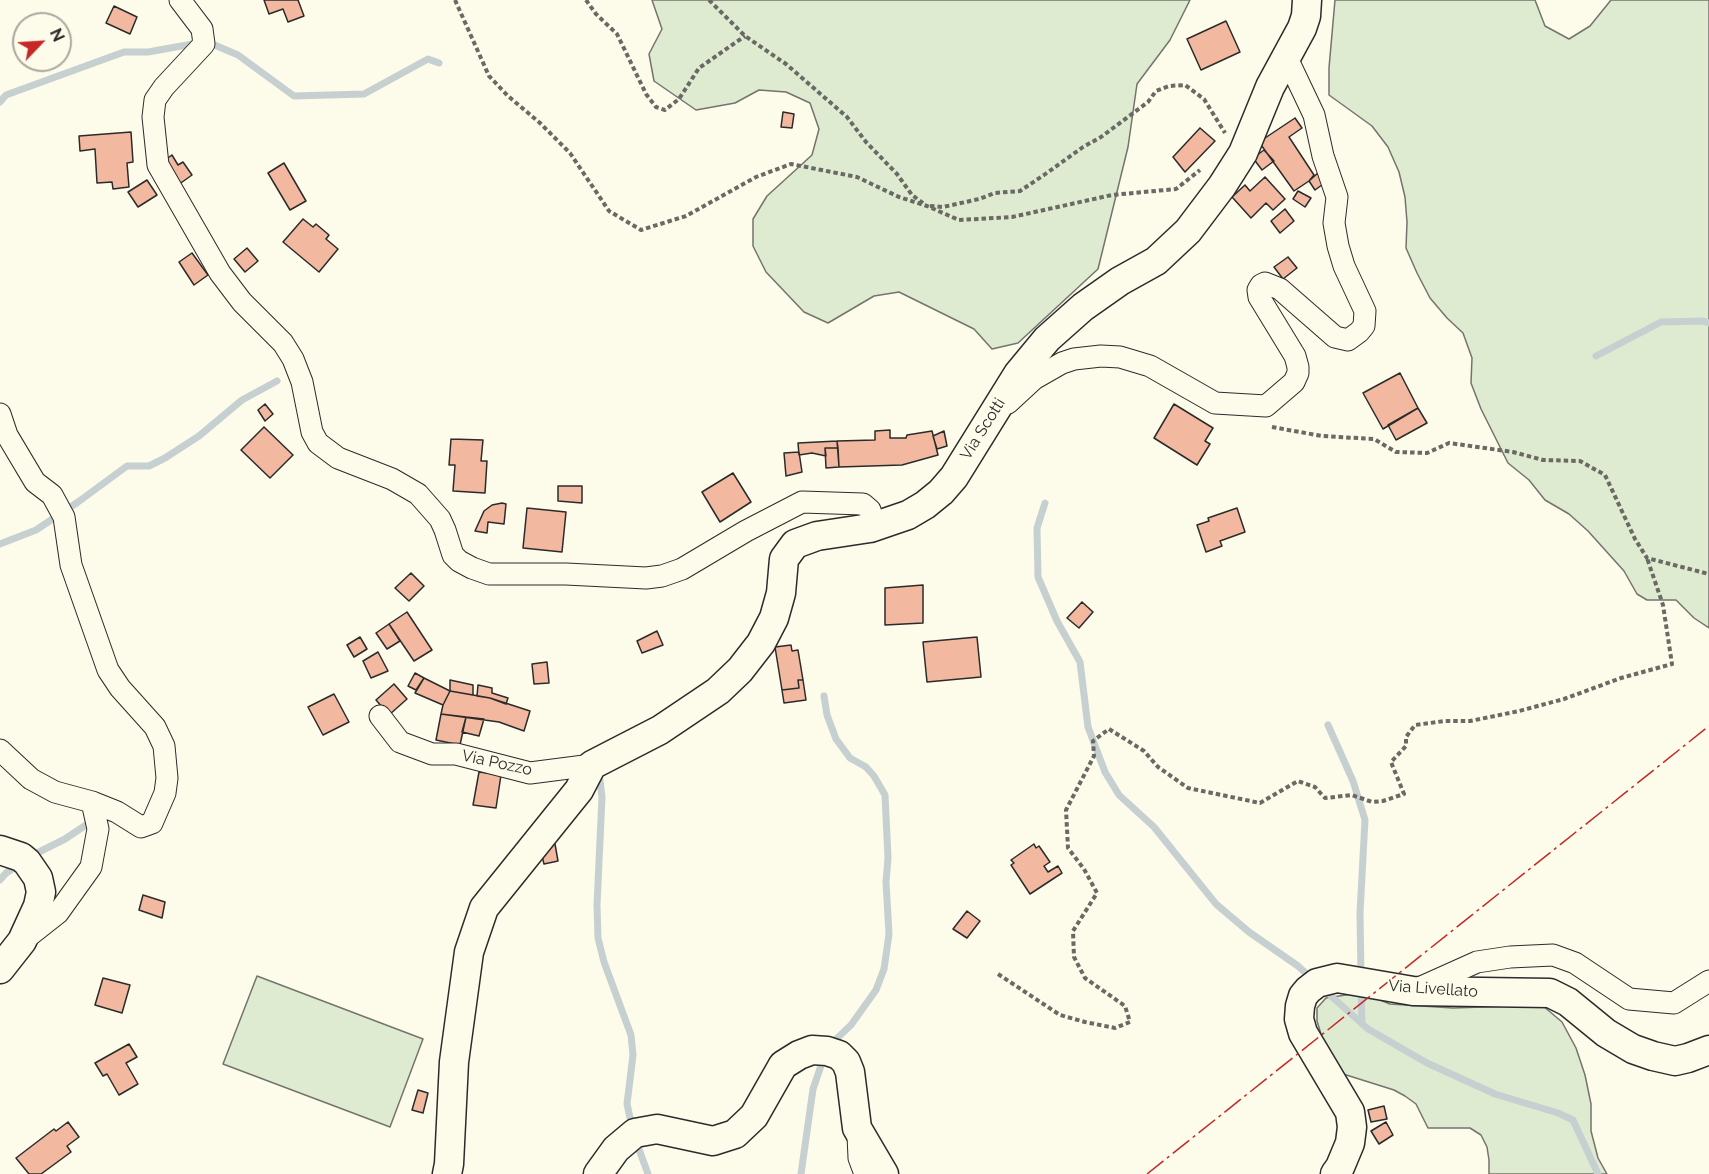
<!DOCTYPE html>
<style>
body{margin:0}
#map{position:relative;width:1709px;height:1174px;overflow:hidden;background:#fdfbea;font-family:Raleway,sans-serif}
canvas{display:block}
.north{position:absolute;left:12px;top:12px;width:60px;height:60px;box-sizing:border-box;background:#fdfbea;border:2px solid #a9a89e;border-radius:50%;rotate:65deg;font-size:16px;font-weight:700;line-height:24px;text-align:center;color:#2b2b2b}
.north::after{content:'';display:block;margin:auto;width:21px;height:27px;background:#c62828;clip-path:polygon(50% 0,100% 100%,50% 72%,0 100%)}
</style>
<div id="map">
<canvas width="1709" height="1174"></canvas>
<div class="north">N</div>
</div>
<script>
const ctx = document.querySelector('canvas').getContext('2d');
ctx.lineJoin = 'round';
function paint(path, color) { ctx.fillStyle = color; ctx.fill(path, 'evenodd'); }
const shape = rows => new Path2D(rows.map(r => 'M' + r).join(''));
function strokePath(path, color, width, dash) { ctx.strokeStyle = color; ctx.lineWidth = width; ctx.lineCap = dash ? 'butt' : 'round'; ctx.setLineDash(dash || []); ctx.stroke(path); }
function write(font, color, halo, rows, align = 'center') {
  ctx.font = font + ' Raleway,sans-serif'; ctx.lineWidth = 4.5; ctx.setLineDash([]); ctx.textBaseline = 'middle'; ctx.strokeStyle = halo; ctx.fillStyle = color; for (const [text, x, y, turn = 0] of rows) {
    ctx.save(); ctx.translate(x, y); ctx.rotate((+turn || 0) * Math.PI / 180); ctx.textAlign = isNaN(turn) ? turn : align; if (halo) ctx.strokeText(text, 0, 0); ctx.fillText(text, 0, 0); ctx.restore();
  }
}
const green = shape([
 [652,0,1190,0,1170,40,1137,84,1128,147,1098,269,1018,343,992,349,974,329,899,292,874,296,828,323,804,312,766,272,753,246,753,219,767,196,812,155,819,129,810,103,786,92,759,90,735,103,696,110,654,81,649,54,662,29,652,0],
 [1335,0,1535,0,1545,26,1569,39,1590,26,1611,0,1709,0,1709,628,1694,618,1676,600,1647,600,1637,594,1624,571,1588,531,1569,514,1545,500,1529,480,1508,463,1481,409,1471,383,1472,358,1463,333,1447,318,1430,298,1417,273,1406,248,1407,222,1405,197,1399,172,1388,147,1372,126,1329,95,1329,68,1335,0],
 [257,976,423,1039,390,1127,223,1064,257,976],
 [1352,994,1365,994,1390,1004,1453,1008,1542,1005,1562,1022,1576,1048,1585,1075,1591,1104,1591,1131,1598,1158,1607,1174,1489,1174,1489,1160,1487,1147,1481,1135,1470,1128,1428,1128,1416,1104,1405,1096,1394,1090,1340,1073,1332,1061,1321,1034,1317,1021,1317,1008,1326,998,1352,994]
]);
paint(green, '#deebd1');
strokePath(green, '#74746e', 1.5);
strokePath(shape([
 [0,102,6,95,124,52,148,52,198,43,210,43,238,55,294,96,364,94,428,59,439,63],
 [1596,356,1661,322,1703,321,1709,323],
 [1045,503,1037,528,1038,577,1057,621,1080,662,1088,727,1105,772,1119,795,1154,827,1216,904,1249,932,1298,966,1312,979],
 [0,544,36,530,78,502,127,466,149,466,165,458,199,436,242,400,277,381],
 [824,696,827,715,836,739,850,758,866,767,874,776,885,795,888,858,886,882,889,934,884,969,876,990,851,1025,830,1045],
 [1328,725,1353,781,1365,820,1360,913,1361,977],
 [599,773,602,797,597,905,598,938,604,962,631,1035,633,1055,627,1104,632,1127],
 [31,856,65,839,92,821],
 [0,880,6,873,20,864],
 [1322,988,1368,1029,1427,1063,1495,1094,1558,1113,1573,1120,1598,1174],
 [1361,988,1362,1024],
 [636,1141,648,1174],
 [801,1174,813,1089,824,1057]
]), '#c7d0d0', 7);
const building = shape([
 [264,0,298,0,304,16,288,22,283,9,269,14,264,0],
 [114,6,137,17,130,34,106,23,114,6],
 [1226,21,1240,52,1201,70,1187,39,1226,21],
 [783,112,794,114,792,128,781,127,783,112],
 [1295,118,1302,128,1289,137,1314,175,1309,181,1294,191,1259,142,1295,118],
 [1200,128,1215,141,1185,172,1173,157,1200,128],
 [131,132,133,162,127,163,129,187,113,189,112,182,97,183,95,149,80,151,79,136,131,132],
 [1264,150,1274,161,1262,170,1253,158,1264,150],
 [172,155,178,165,183,162,192,175,178,185,162,162,172,155],
 [284,163,306,201,290,210,268,173,284,163],
 [1319,172,1326,182,1315,190,1309,181,1319,172],
 [1265,177,1285,199,1273,210,1266,203,1251,218,1232,197,1245,185,1250,191,1265,177],
 [147,180,157,195,138,207,128,192,147,180],
 [1298,191,1311,198,1305,207,1293,199,1298,191],
 [1285,209,1294,221,1280,233,1271,221,1285,209],
 [303,219,313,227,316,224,329,235,326,239,338,249,319,272,283,242,303,219],
 [247,248,258,261,245,272,234,259,247,248],
 [192,253,208,275,194,285,179,262,192,253],
 [1288,257,1297,268,1283,279,1274,267,1288,257],
 [1400,373,1418,408,1383,429,1363,393,1400,373],
 [265,404,273,414,265,421,258,410,265,404],
 [1174,404,1213,428,1205,441,1210,444,1197,465,1154,438,1174,404],
 [1418,408,1427,423,1396,440,1388,425,1418,408],
 [264,427,293,455,270,478,241,450,264,427],
 [890,430,890,438,906,438,907,435,932,431,938,455,902,465,839,467,837,441,875,440,875,431,890,430],
 [944,431,947,446,937,449,933,436,944,431],
 [451,439,483,440,481,461,487,461,485,493,453,491,455,465,449,465,451,439],
 [837,441,838,448,825,448,826,456,812,453,799,455,798,443,837,441],
 [825,448,838,448,839,467,826,468,825,448],
 [799,452,802,472,786,476,784,453,799,452],
 [733,473,751,502,720,522,702,492,733,473],
 [558,486,582,486,582,503,558,501,558,486],
 [502,503,506,504,504,524,488,522,487,533,475,531,484,511,492,505,502,503],
 [527,508,566,512,562,552,523,548,527,508],
 [1237,508,1245,532,1220,541,1222,546,1206,552,1197,525,1209,521,1208,518,1237,508],
 [411,573,424,586,409,601,395,588,411,573],
 [923,585,923,623,885,625,885,588,923,585],
 [1082,602,1093,612,1079,628,1067,618,1082,602],
 [407,612,432,650,414,661,389,624,407,612],
 [389,624,400,641,387,649,376,633,389,624],
 [657,631,663,645,642,653,637,641,657,631],
 [360,637,367,649,354,657,347,645,360,637],
 [977,637,981,677,927,682,923,642,977,637],
 [791,645,792,651,798,650,803,680,798,680,799,688,782,690,775,647,791,645],
 [378,652,388,671,371,678,363,661,378,652],
 [547,662,549,683,534,684,532,664,547,662],
 [415,673,424,678,416,690,408,686,415,673],
 [424,678,450,691,443,705,415,693,424,678],
 [450,680,473,685,473,695,450,691,450,680],
 [798,680,803,680,806,700,784,703,782,690,799,688,798,680],
 [394,684,407,699,389,715,376,700,394,684],
 [478,685,492,688,492,693,508,698,506,704,490,698,477,696,478,685],
 [450,691,490,698,530,711,524,731,499,722,441,714,443,705,450,691],
 [334,694,349,722,323,735,308,707,334,694],
 [441,714,466,717,460,745,436,740,441,714],
 [466,717,484,719,479,736,462,732,466,717],
 [479,772,501,775,496,808,473,805,479,772],
 [555,844,558,861,544,864,540,848,555,844],
 [1034,844,1036,848,1039,846,1050,862,1044,866,1048,872,1058,866,1062,873,1030,894,1011,865,1014,863,1011,860,1034,844],
 [143,895,165,902,162,918,139,910,143,895],
 [967,911,980,921,967,938,953,929,967,911],
 [103,978,130,985,122,1013,95,1005,103,978],
 [129,1044,137,1057,126,1063,138,1084,119,1095,107,1074,103,1076,95,1063,129,1044],
 [418,1090,428,1093,423,1113,412,1110,418,1090],
 [1384,1106,1387,1119,1371,1122,1368,1110,1384,1106],
 [68,1122,79,1137,67,1146,71,1152,41,1174,29,1174,16,1158,54,1129,56,1131,68,1122],
 [1386,1122,1393,1135,1379,1144,1371,1131,1386,1122]
]);
paint(building, '#f2b8a0');
strokePath(building, '#2b2b2b', 1.5);
const street = shape([
 [180,0,202,29,204,44,164,87,155,100,153,117,158,165,220,273,242,302,283,343,293,359,302,382,312,432,318,443,338,458,392,479,418,494,440,519,445,530,453,555,459,561,472,568,489,574,566,574,646,578,662,576,682,569,746,531,802,502,863,504,870,510,872,516,873,521,870,528],
 [1008,403,1034,379,1062,363,1074,359,1101,356,1120,357,1150,366,1215,403,1266,406,1294,382,1298,373,1298,367,1295,356,1259,297,1258,290,1261,285,1265,283,1280,289,1335,337,1348,340,1359,332,1364,326,1365,311,1344,266,1338,246,1334,223,1337,197,1323,156,1314,115,1286,56],
 [0,414,7,435,35,482,52,495,64,517,71,565,108,670,120,688,155,727,164,746,167,778,165,793,152,823,141,827,117,812,92,802],
 [380,716,400,742,432,754,456,754,530,773,592,765],
 [0,750,31,779,55,792,92,802,98,829,91,867,58,913,25,939],
 [1419,988,1477,962,1510,957,1553,955,1575,963,1629,999,1674,1003,1709,981],
 [858,1135,859,1158,865,1174]
]);
const secondary = shape([
 [0,850,21,857,27,862,38,878,41,892,38,906,22,941,0,969],
 [447,1174,449,1164,454,1062,469,952,484,908,579,790,592,765,660,730,718,691,740,670,761,643,774,618,781,593,784,559,795,544,817,536,870,528,908,515,925,505,941,492,954,477,1018,374,1047,339,1083,307,1120,281,1156,261,1188,231,1222,186,1243,153,1270,87,1302,28,1306,16,1307,0],
 [598,1174,616,1149,635,1133,657,1129,713,1141,735,1134,754,1116,783,1065,799,1055,812,1050,827,1051,839,1055,846,1062,850,1072,857,1128,884,1174],
 [1335,1174,1340,1167,1350,1143,1352,1127,1350,1112,1303,1033,1299,1019,1300,1006,1303,996,1308,990,1317,983,1337,978,1413,991,1550,993,1568,1002,1606,1033,1633,1049,1653,1056,1675,1061,1688,1058,1709,1050]
]);
strokePath(street, '#2b2b2b', 23);
strokePath(secondary, '#2b2b2b', 31);
strokePath(shape([
 [455,0,489,76,508,96,540,123,570,153,609,211,641,230,686,216,756,177,791,164,857,177,899,197,927,206,959,220,1012,217,1112,195,1176,189,1200,170],
 [586,0,596,14,617,34,646,94,656,107,665,110,679,99,699,68,745,36],
 [709,0,745,36,786,64,847,117,866,142,897,174,912,195,923,203],
 [930,206,943,207,979,199,995,193,1020,191,1044,175,1083,147,1101,137,1148,102,1156,91,1169,86,1185,85,1204,99,1225,133],
 [1272,427,1322,436,1374,439,1396,452,1427,453,1449,443,1513,452,1543,460,1580,461,1605,475,1635,539,1647,558,1709,574],
 [998,974,1060,1015,1085,1022,1115,1028,1130,1022,1125,1006,1085,978,1074,957,1073,931,1097,893,1084,869,1068,848,1066,810,1094,756,1093,741,1109,729,1144,751,1158,767,1188,788,1260,803,1298,781,1315,787,1325,798,1352,795,1372,802,1383,801,1404,794,1391,762,1406,746,1406,737,1415,725,1445,721,1470,721,1519,711,1564,699,1621,678,1672,664,1663,605,1647,558]
]), '#6a6964', 4, [4.5, 3]);
strokePath(street, '#fdfbea', 21);
strokePath(secondary, '#fdfbea', 28);
strokePath(shape([
 [1147,1174,1709,726]
]), '#c62828', 1.5, [21, 4.5, 3, 4.5]);
write('16px', '#2b2b2b', '#fdfbea', [
 ["Via Scotti",983,429,-58],
 ["Via Pozzo",497,763,12],
 ["Via Livellato",1433,989,4]
]);
</script>
